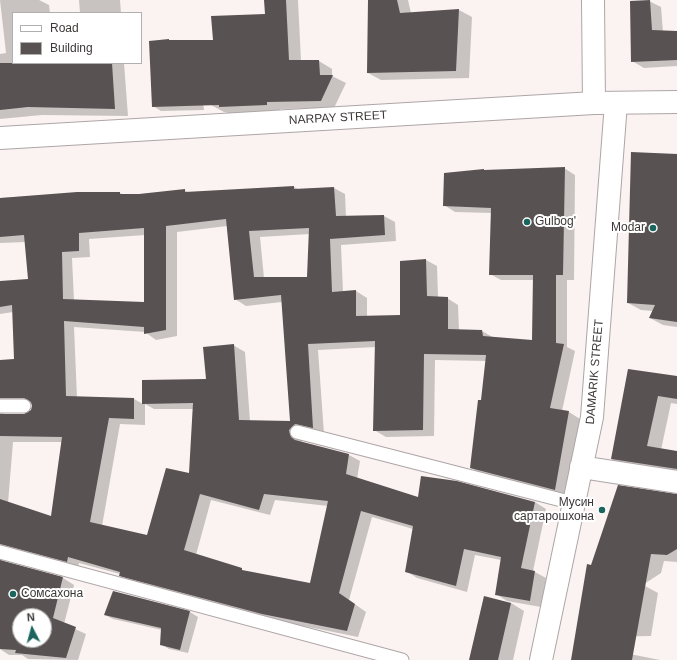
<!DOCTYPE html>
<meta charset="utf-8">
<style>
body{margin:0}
#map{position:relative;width:677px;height:660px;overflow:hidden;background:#fbf3f2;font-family:Helvetica,sans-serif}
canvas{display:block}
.legend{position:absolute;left:12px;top:12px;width:130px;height:52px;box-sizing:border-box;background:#fff;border:1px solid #b1afaf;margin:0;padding:5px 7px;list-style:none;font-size:12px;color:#3c3838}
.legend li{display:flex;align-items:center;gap:8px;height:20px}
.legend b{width:20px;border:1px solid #b1afaf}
.north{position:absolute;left:12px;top:608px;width:40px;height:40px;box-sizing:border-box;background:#fff;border:1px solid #b1afaf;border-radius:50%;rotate:354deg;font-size:11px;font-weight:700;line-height:16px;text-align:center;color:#3c3838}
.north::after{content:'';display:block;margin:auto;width:14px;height:18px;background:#1a665f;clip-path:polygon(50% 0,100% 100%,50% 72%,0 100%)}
</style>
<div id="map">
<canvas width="677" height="660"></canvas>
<ul class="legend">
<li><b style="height:5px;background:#fff"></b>Road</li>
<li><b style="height:11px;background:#595252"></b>Building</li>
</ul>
<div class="north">N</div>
</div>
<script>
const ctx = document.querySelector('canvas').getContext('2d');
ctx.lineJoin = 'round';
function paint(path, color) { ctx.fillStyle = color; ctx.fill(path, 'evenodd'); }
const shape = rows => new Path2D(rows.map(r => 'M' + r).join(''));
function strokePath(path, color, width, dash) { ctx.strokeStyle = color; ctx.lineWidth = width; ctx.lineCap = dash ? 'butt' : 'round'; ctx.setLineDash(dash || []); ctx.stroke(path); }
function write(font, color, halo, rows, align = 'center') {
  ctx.font = font + ' Helvetica,sans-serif'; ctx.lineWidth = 4; ctx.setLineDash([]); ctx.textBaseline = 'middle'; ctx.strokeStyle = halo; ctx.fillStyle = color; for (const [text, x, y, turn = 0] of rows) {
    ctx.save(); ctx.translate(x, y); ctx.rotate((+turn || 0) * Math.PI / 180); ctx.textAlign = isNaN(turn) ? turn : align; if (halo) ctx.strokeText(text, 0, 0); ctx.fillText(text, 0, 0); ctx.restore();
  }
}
paint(shape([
 [0,0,39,0,49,5,50,13,13,13,13,63,124,63,128,116,42,115,0,119,0,54,6,53],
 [79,0,120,0,121,13,80,13],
 [265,0,298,0,301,61,319,61,332,69,332,76,346,83,334,108,280,109,280,112,233,114,224,112,211,105,266,15],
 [369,0,408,0,411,13,459,10,472,17,469,78,381,80,368,73],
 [649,1,661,7,663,32,677,32,677,66,644,68,632,61],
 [169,40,196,46,204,110,161,111,153,106],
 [677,155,677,327,663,325,650,318,653,311,641,310,628,303],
 [564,168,575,175,574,280,567,280,567,347,575,351,562,411,569,412,580,419,566,496,482,474,471,468,482,401,486,361,435,360,434,436,386,437,374,430,376,347,318,350,324,434,300,437,302,442,349,455,360,461,357,479,418,498,535,502,546,509,533,571,546,578,541,607,507,601,496,594,501,560,475,555,467,592,417,578,406,571,413,529,372,517,349,600,366,612,358,637,274,620,131,582,120,574,79,563,78,567,3,557,3,562,63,578,74,585,64,624,86,634,78,660,28,659,22,655,9,655,0,649,0,361,15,360,13,312,0,314,0,282,29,280,26,242,0,243,0,198,77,193,120,193,124,195,139,195,184,190,190,193,294,187,298,189,334,188,345,194,346,217,384,216,395,222,396,241,341,245,343,292,356,291,367,298,367,317,400,316,426,260,437,266,438,297,447,298,458,305,459,330,482,331,494,338,533,341,534,280,501,280,490,274,492,213,455,212,444,205,486,171],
 [227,226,235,299,246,306,282,302,291,422,250,421,245,352,233,345,207,380,143,381,143,404,134,399,77,398,74,327,145,332,156,340,177,336,177,232],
 [310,234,308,278,264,278,260,237],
 [145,235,145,303,74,301,72,258,90,257,89,239],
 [11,404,32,404,32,411,25,415,4,415,3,412],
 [145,404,154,409,193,409,190,474,148,536,102,526,120,424,145,425],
 [13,442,62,442,52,517,8,503],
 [211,500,270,515,275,500,328,506,310,584,246,572,196,555],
 [20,616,44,616,44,640,20,640],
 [628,371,677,377,677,404,671,403,661,450,677,452,677,474,625,466,612,459],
 [677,495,677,562,664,561,661,573,641,586,645,586,658,593,651,636,590,637,592,566],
 [114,592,190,612,198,617,188,653,169,649,161,644,162,630,113,619,105,615],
 [484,597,511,603,524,611,513,660,470,660],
 [575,643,660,660,572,660]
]), '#0003');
paint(shape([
 [264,0,286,0,289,60,319,60,320,75,333,75,321,101,267,102,267,105,219,107,219,105,152,107,149,41,169,39,169,40,213,40,211,16,265,14],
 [368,0,397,0,400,13,459,9,456,71,367,73],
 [650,0,652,30,677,31,677,60,631,62,630,1],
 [0,63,112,63,115,109,28,107,0,110],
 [631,152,677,154,677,322,649,318,655,305,627,303],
 [565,167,563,275,556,275,556,343,564,344,550,408,569,411,555,490,470,468,478,400,481,400,486,355,424,354,423,430,373,431,375,341,308,344,313,428,295,424,289,430,291,437,295,440,349,454,346,474,418,497,421,476,457,481,535,502,521,568,535,571,530,601,495,595,501,557,464,549,456,586,405,572,413,526,361,511,339,593,355,604,347,631,262,614,119,576,120,572,68,557,67,562,0,544,0,499,51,516,62,437,0,436,0,414,24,414,31,410,32,406,31,402,24,398,0,398,0,360,14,359,12,305,0,307,0,281,28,279,24,235,0,237,0,198,77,192,120,192,120,194,139,194,185,189,185,192,294,186,294,189,334,187,336,216,384,215,385,235,330,239,332,292,356,290,356,316,400,315,400,261,426,259,427,296,448,297,448,329,482,330,483,336,532,340,533,275,489,275,491,208,443,206,444,173,484,169,484,170],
 [226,219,234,300,281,295,290,421,239,420,234,344,203,347,206,379,142,380,142,404,193,403,189,473,166,468,147,535,90,522,109,418,134,419,134,398,66,396,64,321,144,327,144,334,166,330,166,226],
 [144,228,144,302,63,299,62,252,79,251,79,233],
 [309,228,307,277,254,277,249,231],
 [200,494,259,510,264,494,328,501,310,583,242,570,242,568,184,550],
 [628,369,677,376,677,399,658,396,647,446,677,451,677,469,611,459],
 [618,485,677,494,677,549,667,555,651,554,632,660,571,660,587,564,591,565],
 [0,560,63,577,53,618,76,627,66,658,15,653,16,650,0,649],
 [20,616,44,616,44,640,20,640],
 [113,591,190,611,180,650,160,645,161,628,104,615],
 [484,596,511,603,498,660,469,660]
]), '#595252');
const lane = shape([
 [0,406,24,406],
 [297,432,573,503],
 [0,552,402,660]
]);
const street = shape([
 [593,0,594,103],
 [581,467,677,482],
 [541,660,592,417,616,103]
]);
const secondary = shape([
 [0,138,594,103,677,102]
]);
strokePath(lane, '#aea6a6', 15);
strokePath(street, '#aea6a6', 24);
strokePath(secondary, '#aea6a6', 24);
strokePath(lane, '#fff', 13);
strokePath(street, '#fff', 22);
strokePath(secondary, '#fff', 22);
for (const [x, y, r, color] of [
 [527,222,4,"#1a665f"],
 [653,228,4,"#1a665f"],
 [602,510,4,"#1a665f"],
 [13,594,4,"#1a665f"]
]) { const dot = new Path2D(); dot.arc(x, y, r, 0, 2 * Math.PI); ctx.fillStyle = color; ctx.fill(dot); strokePath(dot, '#fff', 1.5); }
write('12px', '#3c3838', '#fff', [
 ["NARPAY STREET",338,118,-3],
 ["DAMARIK STREET",595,372,-85]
]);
write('12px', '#3c3838', '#fff', [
 ["Gulbog'",535,222],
 ["Modar",645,228,"right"],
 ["Мусин",594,503,"right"],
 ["сартарошхона",594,517,"right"],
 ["Сомсахона",21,594]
], 'left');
</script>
